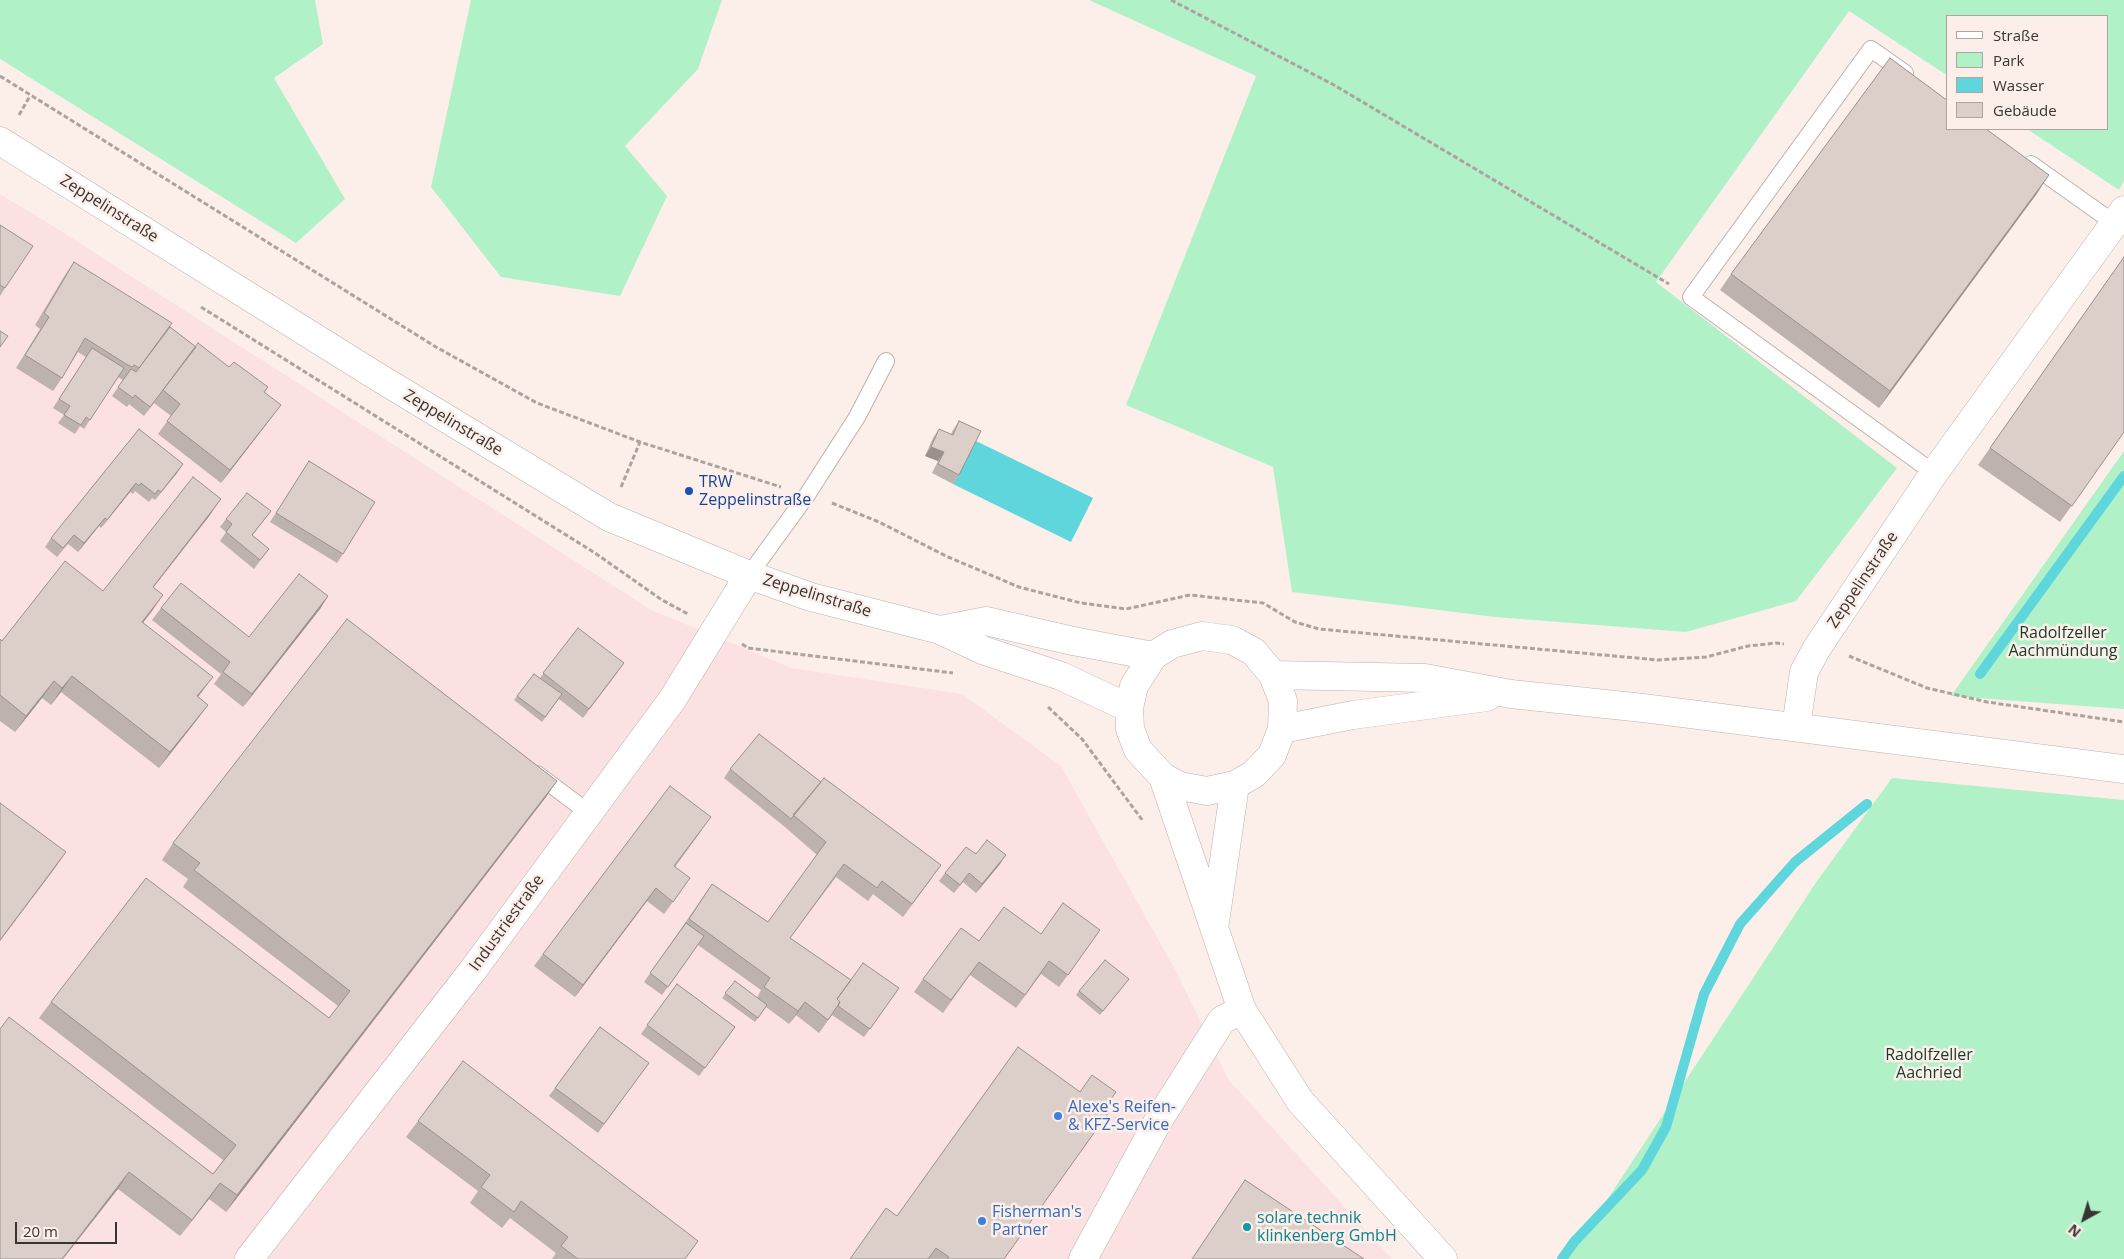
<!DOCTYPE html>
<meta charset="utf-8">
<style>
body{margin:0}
#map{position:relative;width:2124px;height:1259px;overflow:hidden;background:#fcefea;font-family:"Open Sans",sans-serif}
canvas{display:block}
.legend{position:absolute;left:1946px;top:15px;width:162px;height:115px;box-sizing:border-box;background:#fcefea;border:1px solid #aea4a0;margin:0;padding:6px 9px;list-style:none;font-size:15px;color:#383432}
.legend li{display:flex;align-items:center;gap:10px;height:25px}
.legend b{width:25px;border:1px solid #aea4a0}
.north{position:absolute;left:2059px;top:1194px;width:50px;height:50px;-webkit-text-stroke:4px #fcefea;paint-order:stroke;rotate:219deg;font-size:14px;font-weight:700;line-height:20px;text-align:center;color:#383432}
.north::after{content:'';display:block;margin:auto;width:18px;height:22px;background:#383432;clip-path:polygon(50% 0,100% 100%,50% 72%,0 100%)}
.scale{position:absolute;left:15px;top:1222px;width:102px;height:22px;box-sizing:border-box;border:2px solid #383432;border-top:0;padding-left:6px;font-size:15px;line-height:18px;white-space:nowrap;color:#383432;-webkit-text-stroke:4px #fcefea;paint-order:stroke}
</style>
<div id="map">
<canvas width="2124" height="1259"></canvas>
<ul class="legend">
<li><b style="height:6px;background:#fff"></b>Straße</li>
<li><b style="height:14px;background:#b1f1c7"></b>Park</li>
<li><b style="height:14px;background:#5ed6dc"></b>Wasser</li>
<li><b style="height:14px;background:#dccfca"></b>Gebäude</li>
</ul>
<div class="north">N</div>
<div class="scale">20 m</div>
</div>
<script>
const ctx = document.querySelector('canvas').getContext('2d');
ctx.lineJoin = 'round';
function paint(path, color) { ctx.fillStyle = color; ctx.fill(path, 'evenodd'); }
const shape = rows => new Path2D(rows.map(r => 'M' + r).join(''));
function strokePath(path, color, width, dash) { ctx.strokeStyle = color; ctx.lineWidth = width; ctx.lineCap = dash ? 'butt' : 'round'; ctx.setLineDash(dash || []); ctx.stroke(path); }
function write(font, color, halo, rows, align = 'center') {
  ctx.font = font + ' "Open Sans",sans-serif'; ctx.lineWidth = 5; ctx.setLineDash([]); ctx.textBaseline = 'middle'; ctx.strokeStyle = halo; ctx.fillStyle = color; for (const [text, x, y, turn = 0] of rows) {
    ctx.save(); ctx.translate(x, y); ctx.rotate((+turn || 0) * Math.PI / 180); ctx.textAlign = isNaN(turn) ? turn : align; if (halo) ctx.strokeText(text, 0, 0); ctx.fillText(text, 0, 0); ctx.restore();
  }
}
paint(shape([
 [0,194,50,224,651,610,792,668,962,694,1061,766,1177,973,1228,1079,1392,1259,0,1259]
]), '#fce1e2');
paint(shape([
 [0,0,315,0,323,44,274,78,345,199,296,243,0,59],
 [471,0,722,0,698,69,625,146,667,196,620,296,501,277,431,187],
 [1089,0,2124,0,2124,181,2119,190,2027,129,2108,129,2108,16,1948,16,1948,76,1849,11,1656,282,1897,468,1796,601,1686,632,1495,617,1292,592,1273,467,1126,405,1256,76],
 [2124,451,2124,709,1951,696],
 [1892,778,2124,800,2124,1259,1568,1259,1817,881]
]), '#b1f1c7');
paint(shape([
 [974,440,1093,498,1071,542,953,484]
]), '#5ed6dc');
strokePath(shape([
 [1980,674,2124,476],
 [1562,1259,1574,1242,1642,1170,1666,1127,1704,994,1740,924,1795,862,1867,804]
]), '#5ed6dc', 10);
const service = shape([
 [1905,73,1871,49,1691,297,1934,473],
 [2031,164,2114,223],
 [749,575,807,495,857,417,886,361],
 [537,774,589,813]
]);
const minor = shape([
 [1796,727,1804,672,1817,648,1934,473,2124,210],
 [249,1259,473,970,672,700,749,575],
 [1083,1259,1158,1121,1222,1020,1242,1010]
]);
const secondary = shape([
 [0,141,373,374,609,517,749,575,811,597,940,630,985,651,1061,676,1129,708],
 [940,630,986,621,1073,641,1153,656],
 [1273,675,1283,701,1282,729,1272,755,1254,774,1235,785,1207,791,1180,786,1163,777,1138,750,1130,729,1129,708,1134,686,1153,656,1172,644,1202,636,1232,640,1254,652,1273,675,1425,678,1511,694,1643,708,2124,769],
 [1282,729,1353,715,1487,697],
 [1163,777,1242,1010,1300,1101,1443,1259],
 [1215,922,1235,785]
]);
strokePath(service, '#bcb1ac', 18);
strokePath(minor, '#bcb1ac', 29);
strokePath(secondary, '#bcb1ac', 29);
strokePath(shape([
 [1171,0,1334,85,1669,284],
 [0,76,436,347,537,403,640,442,781,487],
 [19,115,30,96],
 [201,307,595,553,662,600,688,614],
 [621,487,640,442],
 [832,503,879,522,948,557,1019,587,1081,603,1126,609,1190,595,1263,603,1295,622,1319,629,1658,660,1706,657,1748,646,1776,643,1784,644],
 [742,644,748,648,953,673],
 [1849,656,1927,688,1987,702,2124,722],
 [1048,707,1082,739,1143,821]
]), '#aca39f', 3, [5, 2.5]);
strokePath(service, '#fff', 16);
strokePath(minor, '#fff', 28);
strokePath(secondary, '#fff', 28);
paint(shape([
 [2038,192,1879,408,1720,290,1731,274],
 [0,225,5,288,0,296],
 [2124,257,2124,432,2060,522,1978,465],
 [74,262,170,327,196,347,229,367,268,387,265,392,272,417,221,483,158,434,171,416,154,403,158,398,144,416,129,404,127,407,112,396,123,380,118,377,84,429,80,426,75,434,58,423,64,415,53,408,86,357,78,352,62,378,53,391,16,368,40,329,35,325,65,275],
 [959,421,959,475,953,484,932,473,938,461,925,456,933,438,939,429,951,434,953,430],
 [139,429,177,473,155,500,152,498,149,502,135,491,133,494,130,492,101,528,99,526,78,552,68,544,57,557,45,547,51,538],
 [309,461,343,554,337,563,270,522],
 [271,511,252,536,269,549,254,569,220,541,226,532,220,527,226,519],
 [210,515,153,588,152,611,143,622,198,697,208,705,196,721,159,768,61,692,51,705,42,698,15,732,0,721,0,639,2,641,103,591],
 [328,596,320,609,243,707,214,684,221,674,152,620,161,608,249,637],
 [578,628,618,672,583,718,559,699,542,722,514,700,534,674,540,678],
 [730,769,932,878,903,917,873,894,868,901,836,877,790,938,851,980,899,988,864,1037,832,1015,819,1033,796,1015,789,1024,766,1007,755,1022,722,998,735,981,757,998,761,990,698,945,662,995,644,982,712,884,768,922,817,855,785,827,724,778],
 [546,797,226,1212,209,1199,180,1236,118,1189,0,1029,213,1174,223,1160,39,1018,51,1002,329,1018,338,1006,183,887,188,879,162,860,173,843],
 [702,830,675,867,681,891,664,914,647,901,575,997,534,966,543,954],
 [976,854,1000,864,976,893,963,882,954,893,939,881,945,873],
 [1100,930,1059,987,1041,974,1016,1008,970,975,943,1013,914,992,923,979,979,941,1041,934],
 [1129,979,1100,1015,1076,995,1079,991],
 [677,984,735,1027,699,1076,641,1034],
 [600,1027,649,1063,598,1133,549,1096],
 [1080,1092,1104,1109,1004,1259,850,1259,897,1216],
 [418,1121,686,1259,552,1259,556,1253,510,1218,502,1228,470,1203,478,1191,406,1137],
 [1245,1180,1364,1259,1192,1259]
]), '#bdb2ae');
paint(shape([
 [2049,175,2038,192,1879,408,1890,391],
 [281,405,272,417,221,483,230,470],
 [931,447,944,452,938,461,925,456],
 [183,464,177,473,155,500,161,492],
 [136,483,130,492,101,528,107,520],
 [221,499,210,515,141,603,153,587],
 [105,518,99,526,78,552,84,543],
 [163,595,152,611,131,638,142,622],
 [328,596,320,609,243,707,252,694],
 [72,676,61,692,51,705,62,688],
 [213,677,186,713,197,696],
 [54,681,42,698,15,732,26,716],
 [208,705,196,721,159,768,170,752],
 [557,781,546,797,226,1212,237,1195],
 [66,852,55,868,0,941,0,940],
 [1006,855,1000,864,976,893,982,884],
 [656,888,647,901,575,997,583,985],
 [805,1002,796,1015,789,1024,798,1011],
 [129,1172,118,1189,63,1259,62,1259],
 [220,1183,209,1199,180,1236,192,1220]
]), '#9a918d');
const building = shape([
 [1890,58,1948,101,1948,129,1986,129,2049,175,1890,391,1731,274,1890,58],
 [0,225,33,246,5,288,0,285,0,225],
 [2124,257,2124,432,2072,506,1990,448,2124,257],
 [74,262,172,323,139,368,134,365,132,367,126,364,85,338,62,378,25,355,49,317,44,313,74,262],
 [170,327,196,347,150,407,135,395,133,398,118,387,131,369,136,372,170,327],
 [0,331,8,336,0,347,0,331],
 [198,343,229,367,234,362,268,387,264,392,281,405,230,470,167,421,180,404,163,390,198,343],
 [92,348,124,368,90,420,86,417,81,425,64,415,70,406,59,399,92,348],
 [959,421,981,431,959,475,938,464,944,452,931,447,939,429,953,435,959,421],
 [139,429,183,464,161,492,158,490,155,494,141,483,139,486,136,483,107,520,105,518,84,543,74,535,63,548,51,538,139,429],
 [309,461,375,502,343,554,276,513,309,461],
 [193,477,221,499,153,587,163,595,142,622,213,677,197,696,208,705,170,752,72,676,62,688,54,681,26,716,0,695,0,639,2,641,65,561,103,591,193,477],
 [247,493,271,511,252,535,269,549,260,560,226,532,232,524,226,519,247,493],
 [299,574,328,596,252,694,223,672,230,662,161,608,181,583,249,637,299,574],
 [347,619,557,781,237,1195,220,1183,192,1220,129,1172,62,1259,0,1259,0,1029,9,1017,213,1174,236,1145,51,1002,146,878,329,1018,350,991,194,870,200,863,173,843,347,619],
 [578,628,624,663,589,709,543,673,578,628],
 [534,674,562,694,545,717,517,696,534,674],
 [759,734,821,782,791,819,730,769,759,734],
 [824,778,941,865,912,904,882,881,877,888,844,864,790,938,851,980,837,999,840,1002,828,1020,805,1002,798,1011,764,987,770,978,689,919,712,884,768,922,826,842,793,815,824,778],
 [670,786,711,817,674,866,690,878,673,902,656,888,583,985,543,954,670,786],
 [0,803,66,852,0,940,0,803],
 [987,840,1006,855,982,884,969,873,960,885,945,873,966,847,976,854,987,840],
 [1063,903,1100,930,1068,975,1049,961,1025,995,979,962,951,1000,923,979,961,928,979,941,1004,907,1041,934,1063,903],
 [686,923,704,936,668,987,650,973,686,923],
 [1105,960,1129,979,1103,1011,1079,991,1105,960],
 [863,963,899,988,870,1029,838,1006,840,1002,837,999,863,963],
 [735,981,767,1005,758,1018,725,993,735,981],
 [677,984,735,1027,705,1068,647,1025,677,984],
 [600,1027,649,1063,604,1124,555,1088,600,1027],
 [1018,1047,1080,1092,1092,1075,1116,1092,1104,1109,1109,1112,1004,1259,947,1259,949,1257,936,1248,928,1259,850,1259,886,1208,897,1216,1018,1047],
 [463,1061,698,1241,685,1259,578,1259,561,1246,568,1237,521,1201,514,1212,481,1187,490,1175,418,1121,463,1061],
 [1245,1180,1364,1259,1192,1259,1245,1180]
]);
paint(building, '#dccfca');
strokePath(building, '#9a918d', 1);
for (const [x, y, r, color] of [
 [689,491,5,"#1a4fb4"],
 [1058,1116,5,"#3f7fe0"],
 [982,1221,5,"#3f7fe0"],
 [1247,1227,5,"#0f9aa8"]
]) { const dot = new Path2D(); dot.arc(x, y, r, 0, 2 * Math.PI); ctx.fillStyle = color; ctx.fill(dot); strokePath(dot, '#fcefea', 2); }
write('16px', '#383432', '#fcefea', [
 ["Zeppelinstraße",109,209,32],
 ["Zeppelinstraße",453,423,31],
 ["Zeppelinstraße",1863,580,-56],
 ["Zeppelinstraße",817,596,17],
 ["Industriestraße",507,923,-54]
]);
write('16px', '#164399', '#fcefea', [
 ["TRW",699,482],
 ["Zeppelinstraße",699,500]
], 'left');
write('16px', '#173a26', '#fcefea', [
 ["Radolfzeller",2063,633],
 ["Aachmündung",2063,651],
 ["Radolfzeller",1929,1055],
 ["Aachried",1929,1073]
]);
write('16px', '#366cbe', '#fcefea', [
 ["Alexe's Reifen-",1068,1107],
 ["& KFZ-Service",1068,1125],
 ["Fisherman's",992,1212],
 ["Partner",992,1230]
], 'left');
write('16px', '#0d838f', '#fcefea', [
 ["solare technik",1257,1218],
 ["klinkenberg GmbH",1257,1236]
], 'left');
</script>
